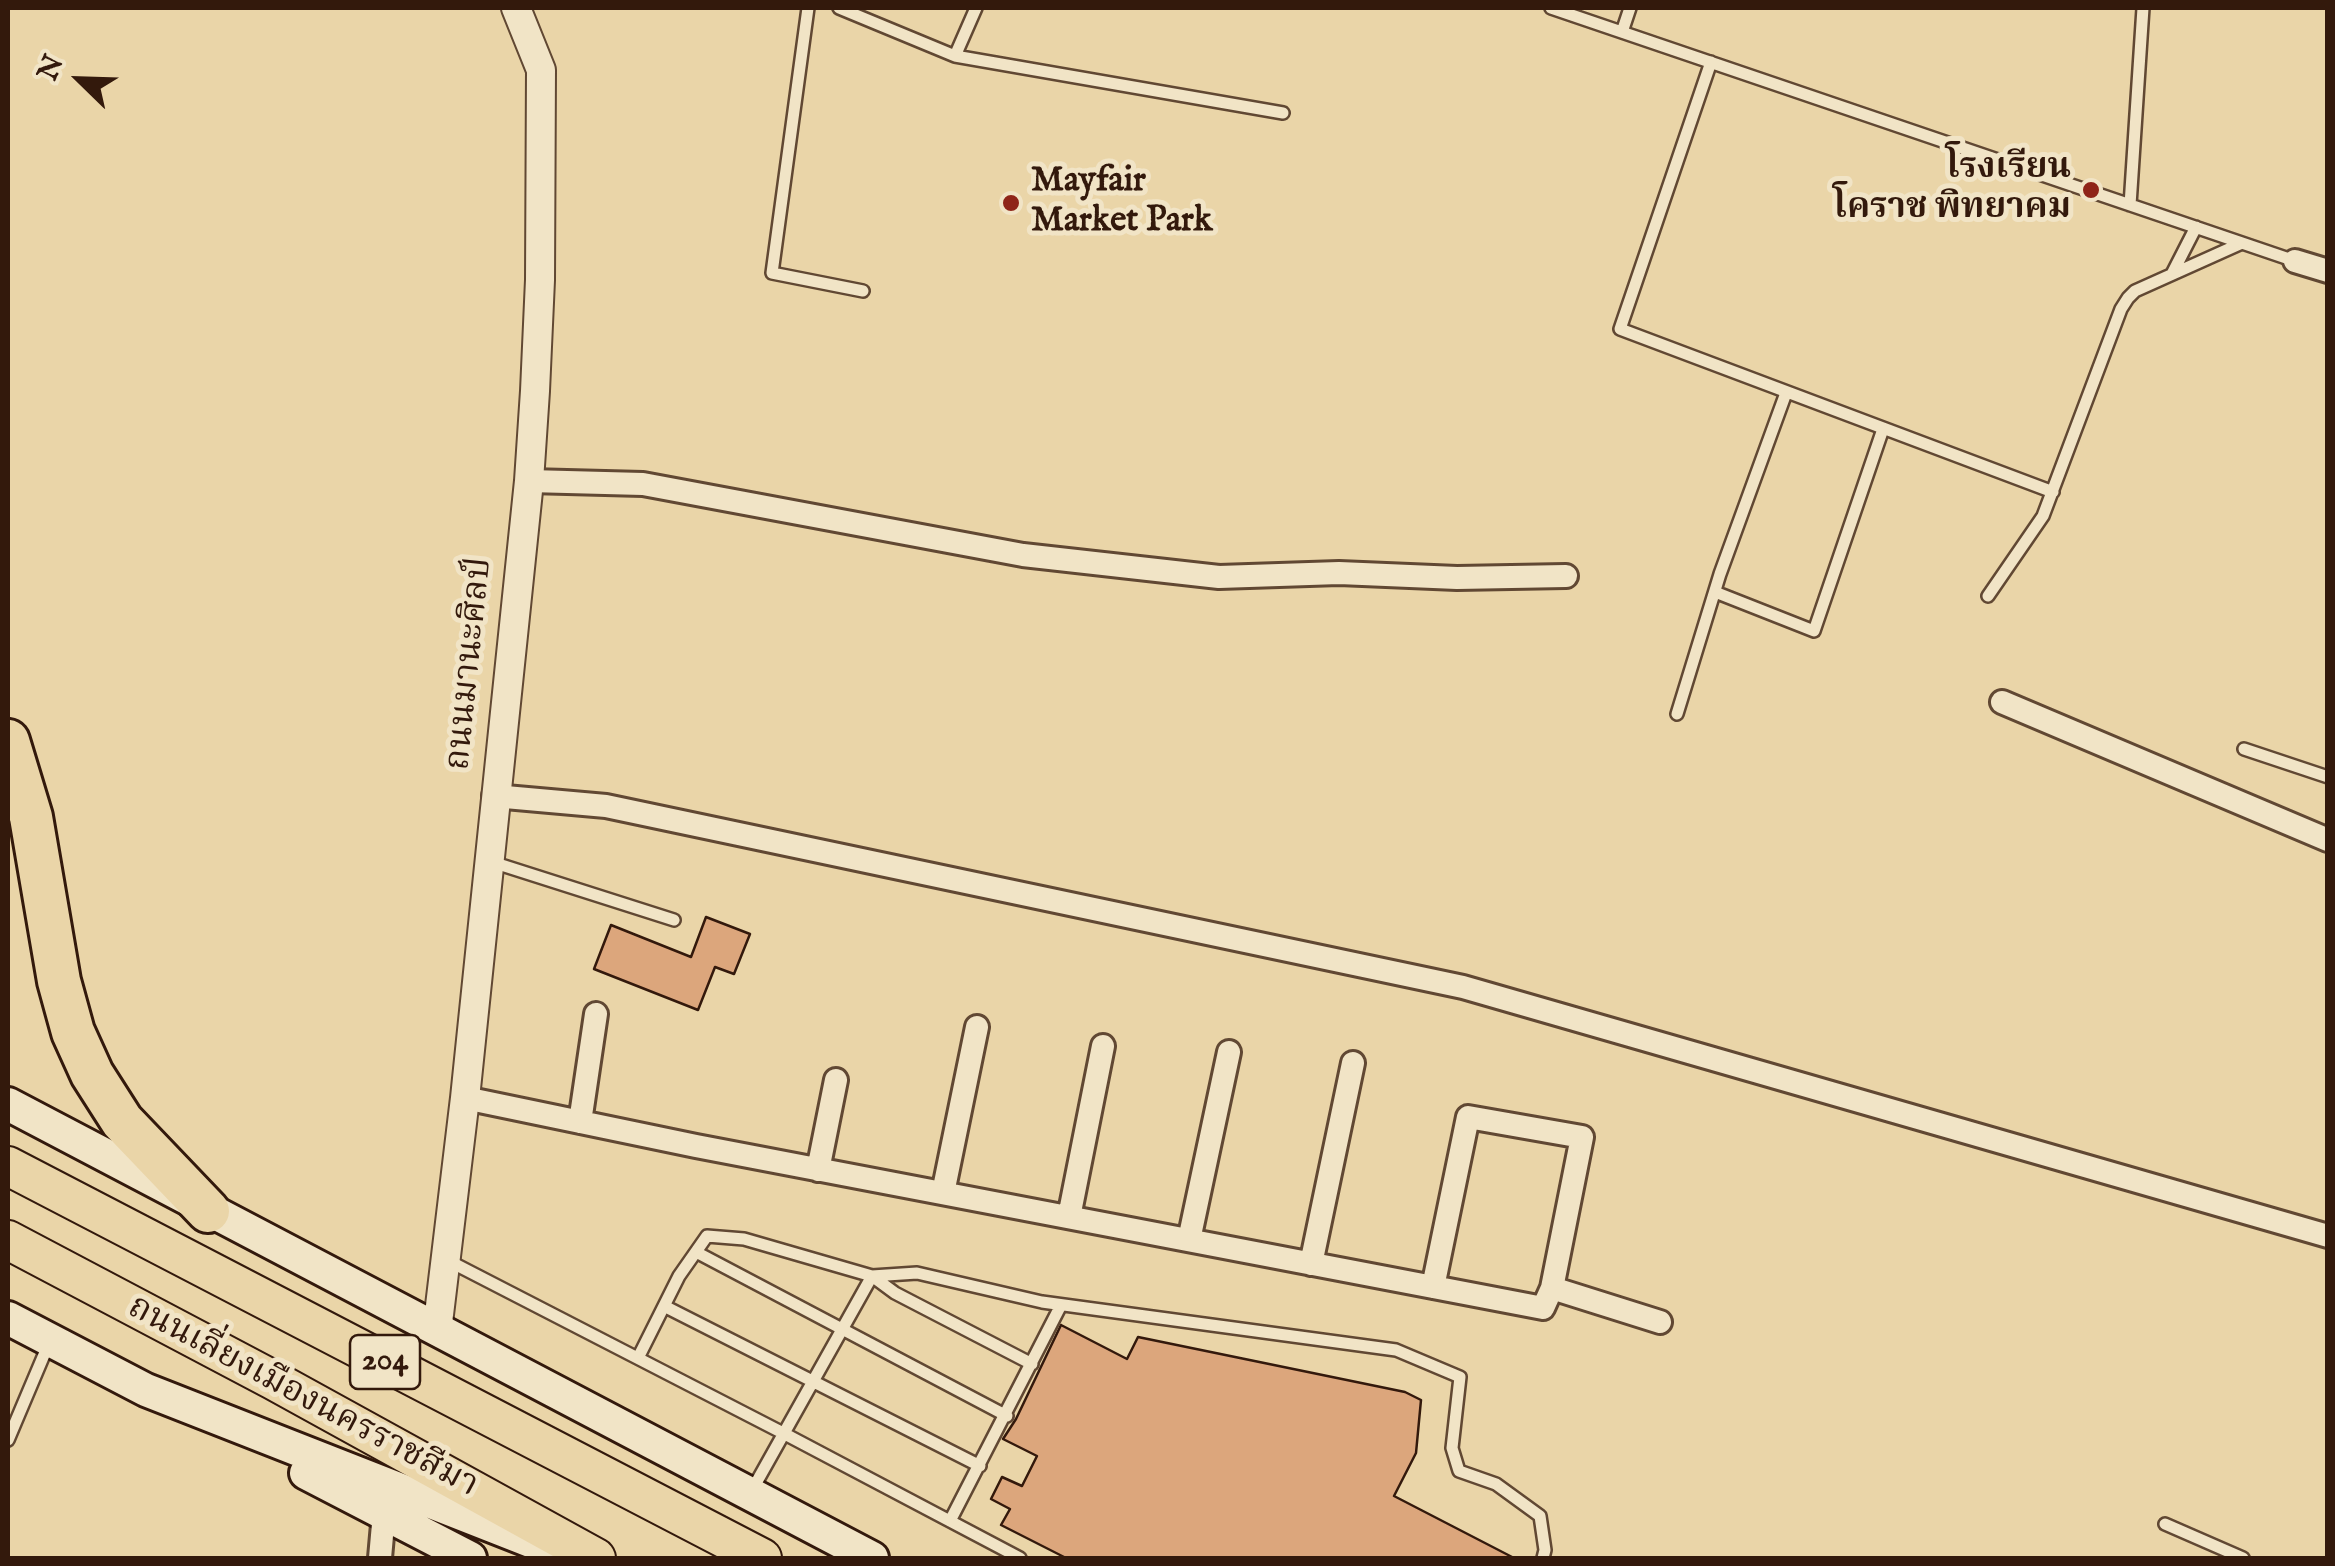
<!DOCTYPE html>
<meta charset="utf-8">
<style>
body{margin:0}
#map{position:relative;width:2335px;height:1566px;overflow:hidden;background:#ead5a8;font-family:"IM FELL English",serif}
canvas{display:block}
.frame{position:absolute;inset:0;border:10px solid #33190c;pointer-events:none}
.north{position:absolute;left:30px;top:30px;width:100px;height:100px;-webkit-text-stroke:8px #f1e4c6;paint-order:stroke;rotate:293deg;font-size:28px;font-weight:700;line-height:40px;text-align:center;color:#33190c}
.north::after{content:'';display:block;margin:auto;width:35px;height:45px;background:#33190c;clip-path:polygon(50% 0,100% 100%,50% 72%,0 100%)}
</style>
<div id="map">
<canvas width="2335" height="1566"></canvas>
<div class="frame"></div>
<div class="north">N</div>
</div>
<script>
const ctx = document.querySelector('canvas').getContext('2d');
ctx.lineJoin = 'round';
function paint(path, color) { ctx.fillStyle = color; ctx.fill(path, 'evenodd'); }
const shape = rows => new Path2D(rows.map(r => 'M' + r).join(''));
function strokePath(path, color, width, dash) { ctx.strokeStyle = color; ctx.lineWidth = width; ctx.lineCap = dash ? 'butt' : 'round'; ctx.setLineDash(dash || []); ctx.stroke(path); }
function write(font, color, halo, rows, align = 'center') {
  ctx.font = font + ' "IM FELL English","Noto Serif Thai",serif'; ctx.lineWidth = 10; ctx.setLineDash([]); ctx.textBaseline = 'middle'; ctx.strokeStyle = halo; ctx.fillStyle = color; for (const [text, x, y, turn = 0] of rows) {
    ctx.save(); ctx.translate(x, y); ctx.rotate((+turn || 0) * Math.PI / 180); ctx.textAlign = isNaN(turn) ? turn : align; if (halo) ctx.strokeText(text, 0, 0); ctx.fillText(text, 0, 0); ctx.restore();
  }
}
const building = shape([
 [706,917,750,934,734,974,715,967,698,1010,594,969,611,925,691,957,706,917],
 [1061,1325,1127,1359,1138,1337,1405,1392,1421,1400,1416,1453,1394,1496,1514,1558,1066,1558,1001,1525,1010,1509,991,1499,1002,1477,1022,1486,1037,1456,1003,1439,1016,1419,1061,1325]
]);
paint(building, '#dca67c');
strokePath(building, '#33190c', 2.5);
const service = shape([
 [808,8,772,273,863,291],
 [839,8,955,56,1283,113],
 [1551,8,2295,261],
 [1622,32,1630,8],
 [955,56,976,8],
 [1711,62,1620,329,2053,492],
 [2130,205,2143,8],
 [2172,274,2196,227],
 [1715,592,1814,631,1883,429],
 [1988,596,2043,516,2121,309,2128,298,2135,291,2242,243],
 [1677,714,1720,574,1786,393],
 [2244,749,2328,777],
 [492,862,674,920],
 [696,1252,1007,1416],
 [445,1259,783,1433,1020,1558],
 [666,1307,980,1466],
 [638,1358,679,1276,707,1236,744,1239,872,1276,895,1293,1032,1364],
 [8,1440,49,1343],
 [751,1492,872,1276,917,1273,1042,1302,1396,1350,1460,1377,1452,1448,1459,1471,1496,1484,1540,1516,1545,1550,1543,1558],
 [950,1521,1061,1305],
 [2165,1524,2243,1558]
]);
const minor = shape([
 [2295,261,2328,271],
 [529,481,643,484,1023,555,1219,577,1339,573,1457,578,1566,576],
 [2002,702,2328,840],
 [494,796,606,806,1463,987,2328,1236],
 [465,1098,696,1146,1543,1308,1552,1288,1660,1322],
 [580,1122,596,1014],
 [818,1170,836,1080],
 [943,1193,977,1027],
 [1069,1217,1103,1046],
 [1189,1240,1229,1052],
 [1311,1264,1353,1063],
 [1433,1287,1468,1117,1582,1137,1552,1288],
 [380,1558,384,1513]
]);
const tertiary = shape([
 [437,1331,465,1098,529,481,535,391,540,280,541,70,516,8]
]);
const secondary = shape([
 [8,1104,872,1558],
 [8,1318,146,1390,561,1553],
 [306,1473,470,1558]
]);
const trunk = shape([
 [8,1166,762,1558],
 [8,1240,273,1380,596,1558]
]);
const motorway = shape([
 [8,741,31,817,59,981,73,1032,92,1074,122,1121,208,1211]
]);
strokePath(service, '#614833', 16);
strokePath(minor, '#614833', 28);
strokePath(tertiary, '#614833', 32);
strokePath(secondary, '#33190c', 38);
strokePath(trunk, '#33190c', 42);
strokePath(motorway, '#33190c', 48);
strokePath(service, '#f1e4c6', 11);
strokePath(minor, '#f1e4c6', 22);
strokePath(tertiary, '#f1e4c6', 28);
strokePath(secondary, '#f1e4c6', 32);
strokePath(trunk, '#ead5a8', 38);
strokePath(motorway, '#ead5a8', 42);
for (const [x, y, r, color] of [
 [2091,190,10,"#8f2418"],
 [1011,203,10,"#8f2418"]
]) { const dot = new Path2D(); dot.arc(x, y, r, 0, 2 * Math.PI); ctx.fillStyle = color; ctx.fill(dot); strokePath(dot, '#f1e4c6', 4); }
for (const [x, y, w] of [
 [385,1362,70]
]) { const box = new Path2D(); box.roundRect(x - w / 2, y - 27, w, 54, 8); ctx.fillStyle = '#f1e4c6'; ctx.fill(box); strokePath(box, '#33190c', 2.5); }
write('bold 32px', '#33190c', null, [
 ["204",385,1362]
]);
write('bold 35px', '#33190c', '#f1e4c6', [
 ["โรงเรียน",2071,170],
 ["โคราช พิทยาคม",2071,210],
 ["Mayfair",1031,183,"left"],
 ["Market Park",1031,223,"left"]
], 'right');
write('35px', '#33190c', '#f1e4c6', [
 ["ถนนมานะศิลป์",471,664,-84],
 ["ถนนเลี่ยงเมืองนครราชสีมา",302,1398,28]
]);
</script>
